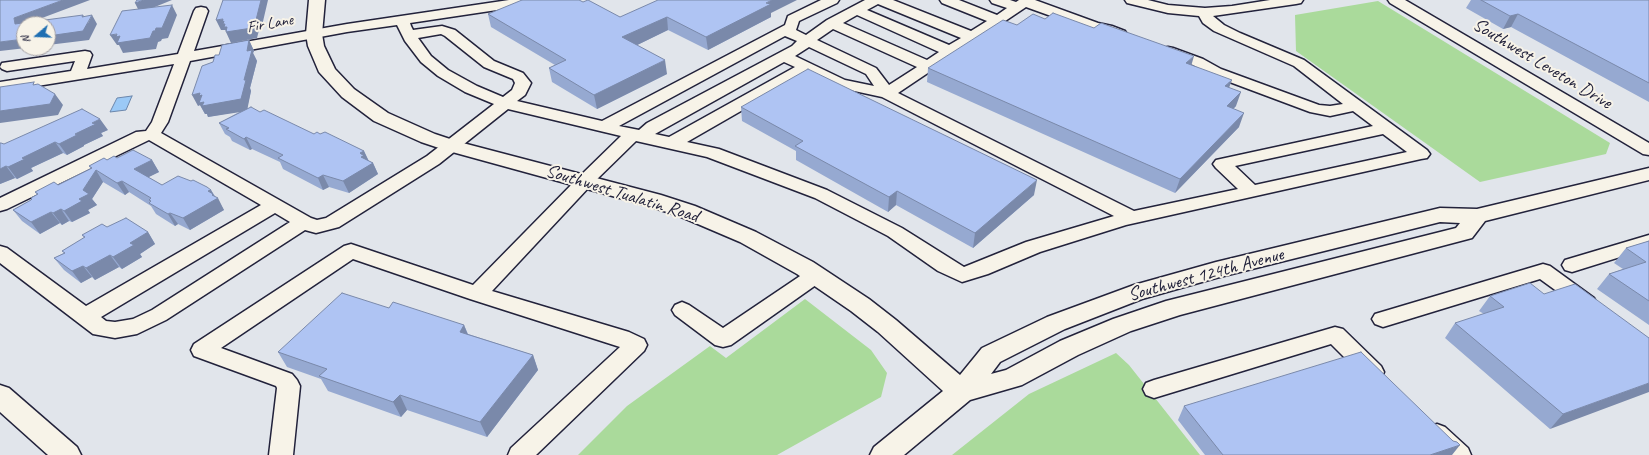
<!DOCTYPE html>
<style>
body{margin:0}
#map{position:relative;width:1649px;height:455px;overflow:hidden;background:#e1e5eb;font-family:Caveat,sans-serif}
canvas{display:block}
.north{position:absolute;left:16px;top:16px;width:40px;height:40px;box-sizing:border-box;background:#f7f3e8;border:1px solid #a29fa3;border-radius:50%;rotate:251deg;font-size:11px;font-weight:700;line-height:16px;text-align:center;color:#22223b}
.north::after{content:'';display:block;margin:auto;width:14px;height:18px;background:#1f6fb2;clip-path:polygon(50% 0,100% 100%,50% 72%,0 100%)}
</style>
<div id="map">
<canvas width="1649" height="455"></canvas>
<div class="north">N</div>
</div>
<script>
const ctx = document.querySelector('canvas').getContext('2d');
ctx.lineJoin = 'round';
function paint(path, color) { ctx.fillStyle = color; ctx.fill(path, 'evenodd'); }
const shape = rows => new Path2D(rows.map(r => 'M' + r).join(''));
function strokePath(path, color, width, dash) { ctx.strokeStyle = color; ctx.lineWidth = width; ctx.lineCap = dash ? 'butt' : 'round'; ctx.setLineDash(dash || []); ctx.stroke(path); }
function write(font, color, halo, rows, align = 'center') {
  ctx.font = font + ' Caveat,sans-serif'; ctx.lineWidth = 4; ctx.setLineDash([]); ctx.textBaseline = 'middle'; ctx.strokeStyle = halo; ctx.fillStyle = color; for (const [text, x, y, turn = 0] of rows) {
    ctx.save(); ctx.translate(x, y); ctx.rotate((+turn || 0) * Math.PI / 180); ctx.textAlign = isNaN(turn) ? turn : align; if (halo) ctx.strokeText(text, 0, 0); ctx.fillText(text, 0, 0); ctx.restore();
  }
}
paint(shape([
 [1378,1,1610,143,1606,154,1480,182,1296,51,1295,15],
 [805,299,871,350,887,373,881,397,777,455,578,455,627,406,710,346,726,358],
 [1116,353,1129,365,1200,455,952,455,1029,394]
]), '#aada9b');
const water = shape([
 [132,96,126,110,110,112,117,98,132,96]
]);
paint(water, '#9bc9f6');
strokePath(water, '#6b86ab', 1);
const minor = shape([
 [509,0,544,0,542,3,537,4,410,23,411,26,413,30,442,26,455,30,494,61,523,73,531,83,525,95,517,101,602,121,785,25,788,16,821,0,839,0,837,3,799,21,796,30,806,35,827,20,865,0,893,0,971,31,987,21,942,3,940,0,959,0,997,15,1007,8,992,3,990,0,1010,0,1016,2,1019,0,1035,0,1098,23,1112,26,1125,31,1127,34,1125,37,1120,38,1115,37,1090,30,1026,7,898,93,1134,211,1238,189,1216,168,1213,164,1216,160,1373,126,1353,111,1330,116,1310,112,1211,75,1193,65,1163,54,1161,51,1163,48,1168,47,1173,48,1203,59,1221,69,1319,105,1330,106,1343,104,1294,66,1214,31,1203,23,1199,16,1168,13,1127,3,1125,0,1148,0,1168,5,1205,8,1232,6,1270,0,1303,0,1301,3,1296,4,1213,16,1224,25,1240,33,1304,60,1427,150,1430,154,1427,158,1421,159,1126,225,1040,252,988,274,962,282,938,271,888,236,815,198,707,157,636,141,591,185,492,291,629,332,644,339,647,345,644,351,536,455,508,455,511,448,620,347,470,299,353,259,221,348,292,374,297,380,300,386,293,455,269,455,277,388,276,386,194,356,191,350,194,344,344,246,351,244,473,285,579,177,621,136,508,109,439,164,339,227,316,233,305,230,166,320,137,334,115,338,93,334,0,263,0,246,7,248,86,306,261,205,149,140,7,209,0,211,0,198,136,132,146,131,152,122,174,64,0,92,0,82,71,71,75,61,7,71,2,69,0,67,2,63,85,51,90,52,92,55,87,69,178,54,194,11,196,8,201,7,206,8,208,11,194,51,347,24,509,0],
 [878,4,961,38,949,45,867,10,878,4],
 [857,15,939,52,927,60,843,23,857,15],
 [397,25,405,41,421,62,438,76,465,92,494,104,427,156,326,218,317,220,311,218,161,133,168,122,190,61,347,32,397,25],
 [833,29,917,67,889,85,876,68,817,40,833,29],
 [441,34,445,36,484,67,513,79,515,83,512,90,503,97,477,86,448,70,431,56,418,38,441,34],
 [785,36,797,41,792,46,647,123,639,130,619,126,785,36],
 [809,47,866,74,874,86,845,80,795,56,809,47],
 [784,62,795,67,669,137,655,134,784,62],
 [807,73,836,87,882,97,1114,216,1026,242,964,267,902,228,827,190,719,149,687,142,807,73],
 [1383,134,1407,152,1255,185,1235,166,1383,134],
 [275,213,290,222,152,310,133,319,115,322,106,321,101,317,275,213],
 [1388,0,1405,0,1649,143,1649,155,1643,154,1390,3,1388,0],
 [1649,235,1649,248,1572,272,1565,270,1562,265,1565,260,1649,235],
 [1543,264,1550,266,1594,298,1597,303,1594,308,1587,310,1580,308,1540,279,1383,327,1375,324,1372,319,1375,314,1543,264],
 [816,268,823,270,826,275,823,280,731,345,723,347,715,345,675,315,672,310,675,305,682,302,689,305,723,328,809,270,816,268],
 [1335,327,1343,329,1381,366,1384,372,1381,378,1373,381,1365,378,1331,344,1154,398,1146,395,1143,389,1146,383,1154,380,1335,327],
 [1437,424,1445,427,1468,448,1471,455,1443,455,1429,441,1425,434,1429,427,1437,424]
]);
const major = shape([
 [309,0,325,0,322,34,324,46,335,69,354,89,388,113,435,134,459,142,661,195,695,206,756,232,813,262,869,299,896,320,960,375,982,348,1047,317,1134,285,1216,262,1440,208,1477,209,1649,168,1649,180,1485,221,1472,238,1180,315,1131,331,1078,355,1022,385,970,400,904,455,870,455,874,447,943,391,878,332,851,311,797,274,740,242,679,216,645,205,445,150,421,142,374,121,342,97,319,72,308,46,306,34,309,0],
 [1440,222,1460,223,1456,228,1166,301,1113,319,1060,341,1006,370,991,374,1000,362,1065,329,1142,299,1216,278,1440,222]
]);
const highway = shape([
 [0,385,9,388,77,447,81,455,48,455,0,412,0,385]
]);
strokePath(minor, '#22223b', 3);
strokePath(major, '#22223b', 3);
strokePath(highway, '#22223b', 3);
paint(minor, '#f7f3e8');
paint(major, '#f7f3e8');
paint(highway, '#f7f3e8');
paint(shape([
 [1471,0,1649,0,1649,102,1511,27,1503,29,1466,8],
 [583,2,620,17,771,13,771,17,708,50,668,30,637,45,667,74,597,109,552,82,549,68,555,65,491,27,488,14],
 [1045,19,1191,65,1229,88,1236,106,1233,109,1239,127,1175,193,927,82,928,68,1017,25],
 [249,40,254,51,253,53,257,61,250,88,251,91,247,108,260,112,314,134,320,134,364,151,369,161,373,163,378,174,349,193,329,187,323,190,283,169,280,162,252,149,250,150,232,141,230,137,225,134,219,123,241,111,208,117,207,114,205,114,200,105,198,106,213,62,219,55],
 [741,107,1034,195,973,248,896,205,888,212,796,160,796,151,742,121],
 [108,130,101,133,103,136,84,145,84,146,67,155,63,153,31,168,33,171,17,179,15,178,0,184,4,144],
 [117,158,152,160,159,172,148,177,162,185,211,190,224,210,190,230,178,224,175,226,156,214,151,206,129,192,125,195,103,182,92,199,97,205,88,210,90,213,72,222,69,221,62,225,60,223,40,234,22,221,13,210,31,200,32,199,31,198,37,195,35,192,58,185,91,169,89,166,107,160],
 [107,227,148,232,155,244,140,254,142,257,122,269,119,267,95,280,92,277,81,283,64,270,54,258,64,253,62,251,84,238,82,235],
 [1649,241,1649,325,1597,289,1609,274,1623,269,1614,263,1626,248],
 [1544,294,1649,338,1550,429,1445,338,1455,323,1484,314,1479,311,1490,296],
 [389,308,464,325,468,334,533,355,538,370,487,437,407,410,401,417,328,391,321,379,287,367,278,352],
 [1184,406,1453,441,1452,455,1205,455,1178,420]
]), '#96a9d1');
paint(shape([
 [63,0,90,0,26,24,15,24,14,18],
 [144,0,172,0,140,13,135,3],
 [261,0,268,0,261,30,259,30,257,38,231,43,226,32,227,32,225,30,221,30,216,20,223,19,254,20],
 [772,0,797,0,771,13,771,17,708,50,706,37],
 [172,5,177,15,168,38,162,39,161,41,158,42,156,49,123,53,119,45,117,45,110,35,153,31,156,28],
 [1518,14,1511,27,1503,29,1510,16],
 [83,15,88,23,92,15,97,24,89,40,48,45,48,36,82,17],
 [667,17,668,30,625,51,622,37],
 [24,39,24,48,26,48,0,51,0,42],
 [249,40,254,51,253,53,257,61,250,88,251,91,247,111,208,117,207,114,205,114,200,105,198,106,192,95,244,80,247,51],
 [1194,56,1190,70,1186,63],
 [665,60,667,74,597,109,594,95],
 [1232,80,1227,93,1225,86],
 [1241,92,1236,106,1222,120,1227,106],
 [55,94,63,105,58,115,0,123,0,111],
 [1244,113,1239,127,1175,193,1180,179],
 [100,119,108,130,101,133,103,136,84,145,84,146,67,155,59,144,92,123],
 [246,137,252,149,250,150,244,139],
 [55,142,63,153,31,168,33,171,17,179,8,167,22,158],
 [364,151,369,162,373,163,378,174,349,193,343,181,360,153],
 [152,160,159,172,141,181,134,169],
 [6,166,15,178,0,184,0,169],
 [96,170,103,182,92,199,97,205,88,210,90,213,72,222,64,211,79,199,83,190],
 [323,175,329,187,323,190,318,178],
 [1037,180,1034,195,973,248,975,233],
 [122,181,129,192,125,195,117,183],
 [211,190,216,199,218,198,224,210,190,230,183,218,208,191],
 [897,191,896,205,888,212,889,197],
 [61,209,69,221,62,225,53,213],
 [51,212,60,223,40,234,31,222],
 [170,213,178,224,175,226,168,214],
 [148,232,155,244,140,254,142,257,122,269,113,257,130,243],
 [110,255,119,267,95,280,86,268],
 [83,266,92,277,81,283,72,271],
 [464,325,470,340,460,332],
 [533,355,538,370,487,437,480,422],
 [1649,383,1649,392,1550,429,1563,414],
 [400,395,407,410,401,417,393,402],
 [1460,445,1452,455,1430,455]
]), '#7a89aa');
const building = shape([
 [0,0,63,0,14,18,15,24,83,15,82,17,92,15,83,31,48,36,48,24,24,24,24,39,0,42,0,0],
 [137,0,144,0,135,3,137,0],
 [223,0,261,0,256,20,254,20,252,28,226,32,227,27,224,27,225,24,223,24,224,21,222,22,223,19,216,20,223,0],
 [522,0,579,0,583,2,588,0,620,17,658,0,772,0,766,3,771,4,706,37,667,17,622,37,665,60,594,95,549,68,566,60,488,14,522,0],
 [1481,0,1649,0,1649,83,1518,14,1510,16,1481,0],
 [172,5,162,28,156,28,155,31,153,31,150,38,117,43,120,36,116,37,117,34,110,35,122,11,172,5],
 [1053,13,1094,28,1101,23,1194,56,1186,63,1232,80,1225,86,1241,92,1227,106,1244,113,1180,179,928,68,1003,20,1017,25,1033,14,1045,19,1053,13],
 [249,40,247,51,252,50,244,80,246,80,241,99,202,106,204,102,199,103,202,95,199,96,200,93,192,95,202,66,213,62,215,55,219,55,222,45,249,40],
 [808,69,1037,180,975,233,897,191,889,197,795,146,803,141,741,107,808,69],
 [34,82,33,85,38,84,55,94,50,104,0,111,0,87,34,82],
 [251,107,260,112,264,110,314,134,317,132,320,134,325,132,364,151,360,153,364,156,361,157,373,163,343,181,323,175,318,178,278,158,283,155,246,137,244,139,226,129,229,128,219,123,251,107],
 [82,109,100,119,92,123,96,124,75,134,77,135,59,144,55,142,22,158,25,159,8,167,6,166,0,169,0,143,1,143,4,144,82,109],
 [133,150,152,160,134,169,162,185,178,176,191,181,193,180,207,187,211,190,208,191,213,194,212,195,218,198,183,218,170,213,168,214,149,203,151,201,149,200,151,198,122,181,117,183,96,170,83,190,89,194,79,199,82,201,64,211,61,209,53,213,51,212,31,222,13,210,31,200,32,199,31,198,38,194,35,192,54,182,58,185,92,168,89,166,104,158,107,160,114,156,117,158,133,150],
 [126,218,148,232,130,243,134,245,113,257,110,255,86,268,83,266,72,271,54,258,65,253,62,251,85,237,82,235,102,224,107,227,126,218],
 [1649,241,1649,301,1609,274,1646,262,1626,248,1649,241],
 [1530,283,1544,294,1575,284,1649,338,1649,383,1563,414,1455,323,1504,307,1490,296,1530,283],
 [342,293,389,308,393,302,464,325,460,332,533,355,480,422,400,395,393,402,319,376,327,369,278,352,342,293],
 [1361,352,1453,441,1457,442,1460,445,1430,455,1223,455,1184,406,1361,352]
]);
paint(building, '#afc4f3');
strokePath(building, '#7a89aa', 1);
write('16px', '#22223b', '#f7f3e8', [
 ["Fir Lane",270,24,-10]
]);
write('19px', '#22223b', '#f7f3e8', [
 ["Southwest Leveton Drive",1542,64,31],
 ["Southwest Tualatin Road",622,194,17],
 ["Southwest 124th Avenue",1206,275,-15]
]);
</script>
